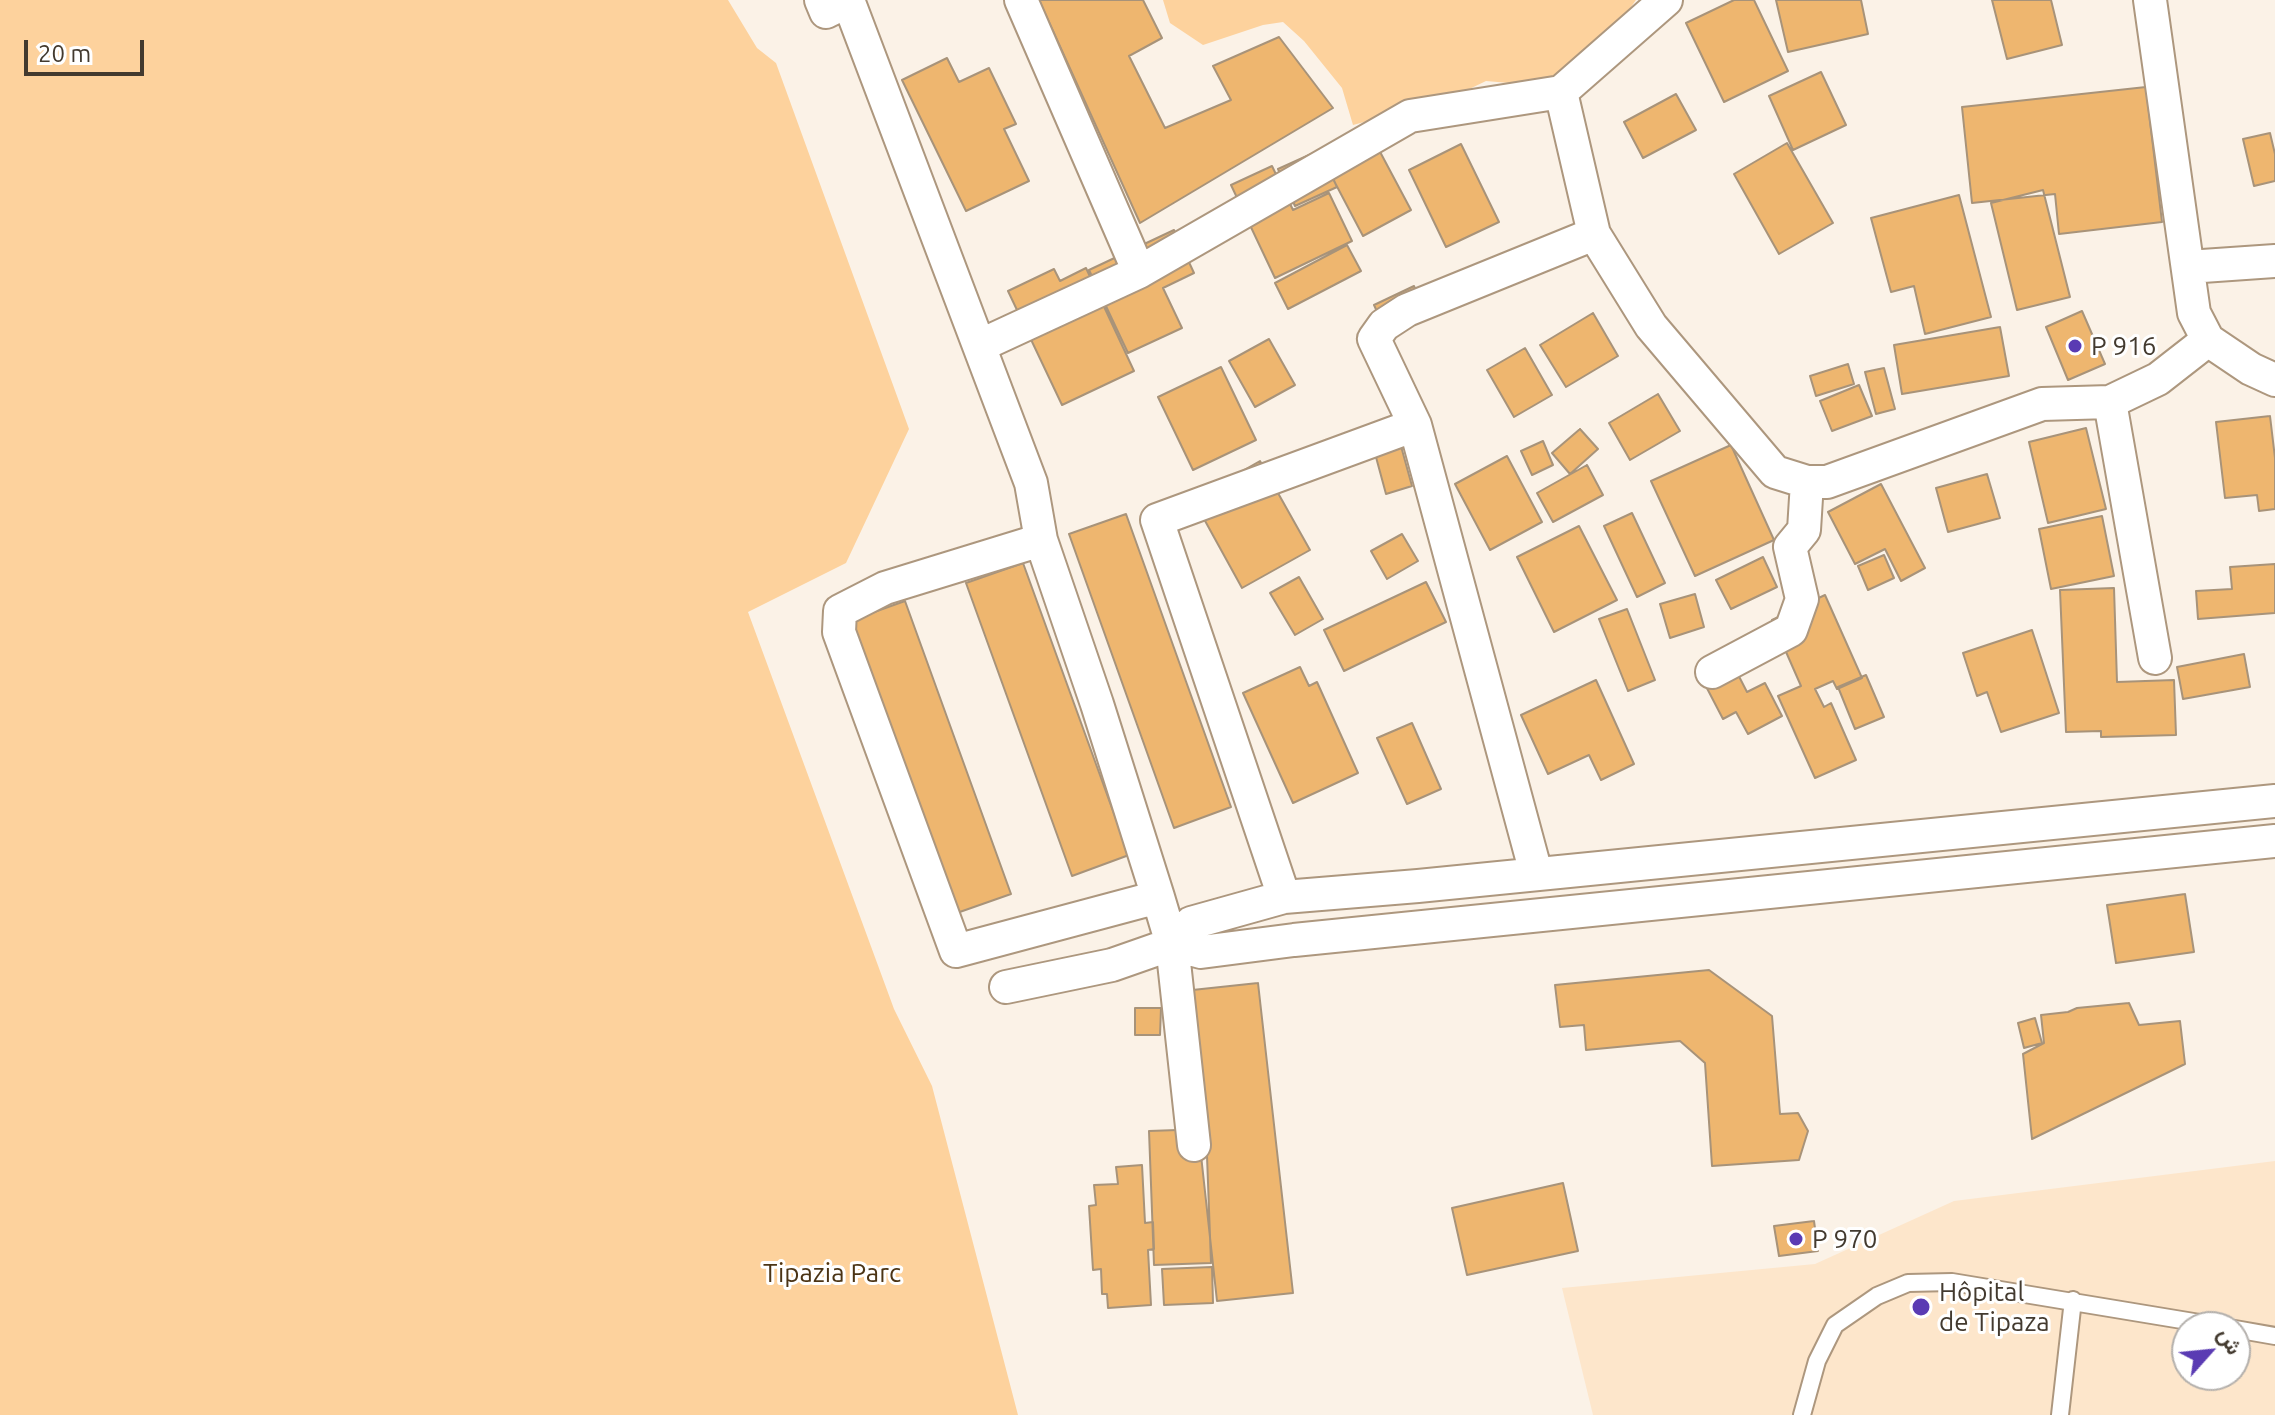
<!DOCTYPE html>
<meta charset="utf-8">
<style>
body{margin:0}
#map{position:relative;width:2275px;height:1415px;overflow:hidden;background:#fbf2e7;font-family:Ubuntu,Vazirmatn,sans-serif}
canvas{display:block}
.north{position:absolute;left:2171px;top:1311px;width:80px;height:80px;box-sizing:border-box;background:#fff;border:2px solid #b4b0ac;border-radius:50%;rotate:63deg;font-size:22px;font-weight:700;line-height:32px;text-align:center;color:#433a2f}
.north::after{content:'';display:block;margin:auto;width:28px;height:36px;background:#5a3bb3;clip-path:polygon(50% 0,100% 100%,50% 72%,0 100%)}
.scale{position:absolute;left:24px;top:40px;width:120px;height:36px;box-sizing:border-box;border:4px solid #433a2f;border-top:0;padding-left:10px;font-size:24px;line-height:28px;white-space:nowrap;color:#433a2f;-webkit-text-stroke:6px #fff;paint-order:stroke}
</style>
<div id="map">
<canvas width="2275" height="1415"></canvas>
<div class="north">ش</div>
<div class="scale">20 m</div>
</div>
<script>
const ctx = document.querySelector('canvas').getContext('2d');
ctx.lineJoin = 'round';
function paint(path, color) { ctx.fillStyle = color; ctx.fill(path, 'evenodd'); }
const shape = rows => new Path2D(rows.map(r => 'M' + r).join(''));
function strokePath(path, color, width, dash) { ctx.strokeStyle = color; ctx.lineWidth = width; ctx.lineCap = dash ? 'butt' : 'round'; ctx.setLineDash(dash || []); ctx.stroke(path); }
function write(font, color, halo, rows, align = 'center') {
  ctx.font = font + ' Ubuntu,sans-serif'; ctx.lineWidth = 6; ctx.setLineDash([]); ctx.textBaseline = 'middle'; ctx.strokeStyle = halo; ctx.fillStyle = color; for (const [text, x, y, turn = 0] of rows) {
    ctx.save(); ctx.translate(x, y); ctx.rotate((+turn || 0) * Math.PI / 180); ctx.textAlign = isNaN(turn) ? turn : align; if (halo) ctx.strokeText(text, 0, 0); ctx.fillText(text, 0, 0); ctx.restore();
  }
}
paint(shape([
 [2275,1161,2275,1415,1593,1415,1562,1288,1815,1264,1954,1201],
 [2187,1327,2235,1327,2235,1375,2187,1375]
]), '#fde6cb');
paint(shape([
 [0,0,728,0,757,48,776,63,909,429,846,563,748,612,894,1009,932,1086,1018,1415,0,1415],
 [1163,0,1636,0,1621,21,1567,68,1550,78,1521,84,1486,81,1461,93,1422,97,1395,107,1379,118,1353,125,1342,88,1304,41,1283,22,1263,25,1203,45,1170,23]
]), '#fdd29d');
const building = shape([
 [1039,0,1143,0,1162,38,1129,56,1165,128,1231,100,1213,66,1279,37,1333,108,1140,223,1039,0],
 [1734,0,1754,0,1788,71,1724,102,1686,23,1734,0],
 [1776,0,1861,0,1868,34,1788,52,1776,0],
 [1992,0,2051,0,2062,45,2007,59,1992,0],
 [947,58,959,82,989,68,1016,124,1004,129,1029,181,966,211,902,80,947,58],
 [1821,72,1846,125,1793,150,1769,96,1821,72],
 [2146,87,2162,222,2059,234,2055,194,1972,203,1962,107,2146,87],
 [1676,94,1696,130,1643,158,1624,122,1676,94],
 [1370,133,1411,210,1363,236,1322,158,1370,133],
 [2270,133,2275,154,2275,181,2254,186,2243,139,2270,133],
 [1787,143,1833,223,1779,254,1734,174,1787,143],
 [1461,144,1499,222,1446,247,1409,170,1461,144],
 [1320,150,1337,187,1295,206,1278,169,1320,150],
 [1272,166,1293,210,1329,193,1352,241,1275,278,1231,185,1272,166],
 [2043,190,2070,297,2017,310,1991,203,2043,190],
 [1959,195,1991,317,1925,334,1914,286,1891,292,1871,218,1959,195],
 [1174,230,1194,273,1163,288,1182,328,1128,353,1089,270,1174,230],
 [1347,245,1361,271,1288,309,1275,283,1347,245],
 [1086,268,1134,371,1062,405,1008,291,1054,269,1060,281,1086,268],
 [1414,286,1419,298,1380,318,1374,305,1414,286],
 [2082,311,2105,364,2068,380,2046,327,2082,311],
 [1593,313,1618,356,1566,387,1540,345,1593,313],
 [2000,327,2009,376,1902,394,1894,345,2000,327],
 [1269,339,1295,385,1255,407,1229,361,1269,339],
 [1525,348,1552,395,1514,417,1487,370,1525,348],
 [1848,364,1854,384,1816,396,1810,376,1848,364],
 [1221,367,1256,440,1193,470,1158,397,1221,367],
 [1884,368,1895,409,1876,414,1865,372,1884,368],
 [1859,385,1872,416,1832,431,1820,401,1859,385],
 [1658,394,1680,431,1630,460,1609,423,1658,394],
 [2270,416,2275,458,2275,509,2259,511,2257,495,2225,498,2216,422,2270,416],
 [1396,428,1412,486,1386,494,1370,435,1396,428],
 [2086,428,2106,509,2048,523,2029,442,2086,428],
 [1580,429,1598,449,1570,474,1552,453,1580,429],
 [1543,441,1553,465,1532,475,1521,451,1543,441],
 [1731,445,1774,540,1695,576,1651,481,1731,445],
 [1507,456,1542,522,1490,550,1455,484,1507,456],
 [1260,461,1310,550,1242,588,1193,499,1260,461],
 [1587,465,1603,495,1553,522,1537,493,1587,465],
 [1987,474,2000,518,1948,532,1936,488,1987,474],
 [1881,484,1925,568,1901,581,1885,549,1855,564,1828,512,1881,484],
 [1632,513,1665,583,1637,597,1604,526,1632,513],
 [1126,514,1231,807,1174,828,1069,534,1126,514],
 [2102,516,2114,576,2051,589,2039,529,2102,516],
 [1579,526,1617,600,1554,632,1517,557,1579,526],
 [1402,534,1418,561,1387,579,1371,551,1402,534],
 [1884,555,1894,578,1868,590,1858,566,1884,555],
 [1763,557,1777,587,1731,609,1716,580,1763,557],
 [1023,563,1129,855,1072,876,966,583,1023,563],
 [2275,564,2275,613,2198,619,2196,591,2232,589,2230,567,2275,564],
 [1299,577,1323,619,1295,635,1270,593,1299,577],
 [1426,582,1446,622,1344,671,1324,630,1426,582],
 [2114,588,2117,682,2174,680,2176,735,2101,737,2101,731,2066,732,2060,590,2114,588],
 [1695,594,1704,627,1670,638,1660,604,1695,594],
 [1825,595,1862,678,1837,689,1833,681,1815,689,1824,707,1831,703,1856,760,1815,778,1778,696,1801,686,1772,620,1825,595],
 [905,601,1011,894,954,914,849,621,905,601],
 [1627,609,1655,680,1628,691,1599,619,1627,609],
 [2032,630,2059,713,2001,732,1987,692,1977,696,1963,653,2032,630],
 [2244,654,2250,687,2183,699,2177,667,2244,654],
 [1728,655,1747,692,1765,683,1782,716,1748,734,1736,712,1723,719,1698,671,1728,655],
 [1300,667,1309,686,1317,682,1358,773,1293,803,1243,693,1300,667],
 [1866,675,1884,717,1855,729,1838,687,1866,675],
 [1596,680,1634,764,1601,780,1589,755,1548,774,1521,715,1596,680],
 [1412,723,1441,789,1407,804,1377,738,1412,723],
 [2185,894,2194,952,2116,963,2107,905,2185,894],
 [1709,970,1772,1016,1780,1114,1798,1113,1808,1131,1799,1160,1712,1166,1705,1063,1680,1041,1586,1050,1584,1025,1560,1027,1555,985,1709,970],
 [1258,983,1293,1293,1217,1301,1183,991,1258,983],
 [2129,1003,2139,1025,2180,1021,2185,1064,2032,1139,2023,1054,2044,1043,2041,1015,2068,1012,2077,1008,2129,1003],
 [1135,1008,1161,1008,1160,1035,1135,1035,1135,1008],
 [2035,1018,2042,1043,2024,1048,2018,1023,2035,1018],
 [1206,1129,1211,1263,1154,1265,1149,1131,1206,1129],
 [1142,1165,1145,1223,1153,1222,1154,1249,1148,1250,1151,1305,1108,1308,1107,1294,1102,1294,1101,1269,1093,1270,1089,1206,1096,1205,1094,1185,1118,1184,1116,1167,1142,1165],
 [1563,1183,1578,1251,1467,1275,1452,1208,1563,1183],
 [1814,1221,1818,1251,1779,1256,1774,1226,1814,1221],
 [1212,1267,1213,1303,1164,1305,1162,1269,1212,1267]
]);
paint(building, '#eeb66f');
strokePath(building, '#a89379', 2);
const lane = shape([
 [2235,1329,2275,1336],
 [1802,1415,1817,1361,1835,1325,1877,1296,1908,1283,1952,1282,2224,1327],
 [2060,1415,2073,1300]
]);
const street = shape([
 [821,0,826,12,848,1],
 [848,0,1031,483,1041,540,1097,704,1158,897,1172,944,1194,1145],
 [2150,0,2194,313,2208,340,2251,369,2275,380],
 [1561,92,1666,0],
 [2188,267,2275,261],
 [1139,272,1410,116,1561,92,1594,234],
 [979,346,1139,272,1021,0],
 [2110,402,2155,658],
 [1415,425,1536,873],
 [1041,540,885,588,840,611,839,632,956,951,1158,897],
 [1712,672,1791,630,1802,599,1790,547,1804,530,1807,482],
 [1284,897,1157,520,1415,425,1374,339,1384,325,1407,310,1594,234,1651,326,1775,472,1807,482,1827,482,2042,404,2110,402,2158,379,2208,340],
 [1172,944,1201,952,1294,940,2275,841],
 [1006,987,1112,965,1172,944,1191,923,1284,897,1418,886,2275,801]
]);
strokePath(lane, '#ad977e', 20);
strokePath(street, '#ad977e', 36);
strokePath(lane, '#fff', 16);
strokePath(street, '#fff', 32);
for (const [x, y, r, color] of [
 [2075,346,8,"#5a3bb3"],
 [1796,1239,8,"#5a3bb3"],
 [1921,1307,10,"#5a3bb3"]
]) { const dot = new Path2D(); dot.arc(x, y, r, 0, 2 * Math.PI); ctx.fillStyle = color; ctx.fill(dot); strokePath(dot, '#fff', 3); }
write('26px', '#433a2f', '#fff', [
 ["P 916",2091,346],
 ["P 970",1812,1239],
 ["Hôpital",1939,1292],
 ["de Tipaza",1939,1322]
], 'left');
write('26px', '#4b3415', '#fff', [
 ["Tipazia Parc",832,1273]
]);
</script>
